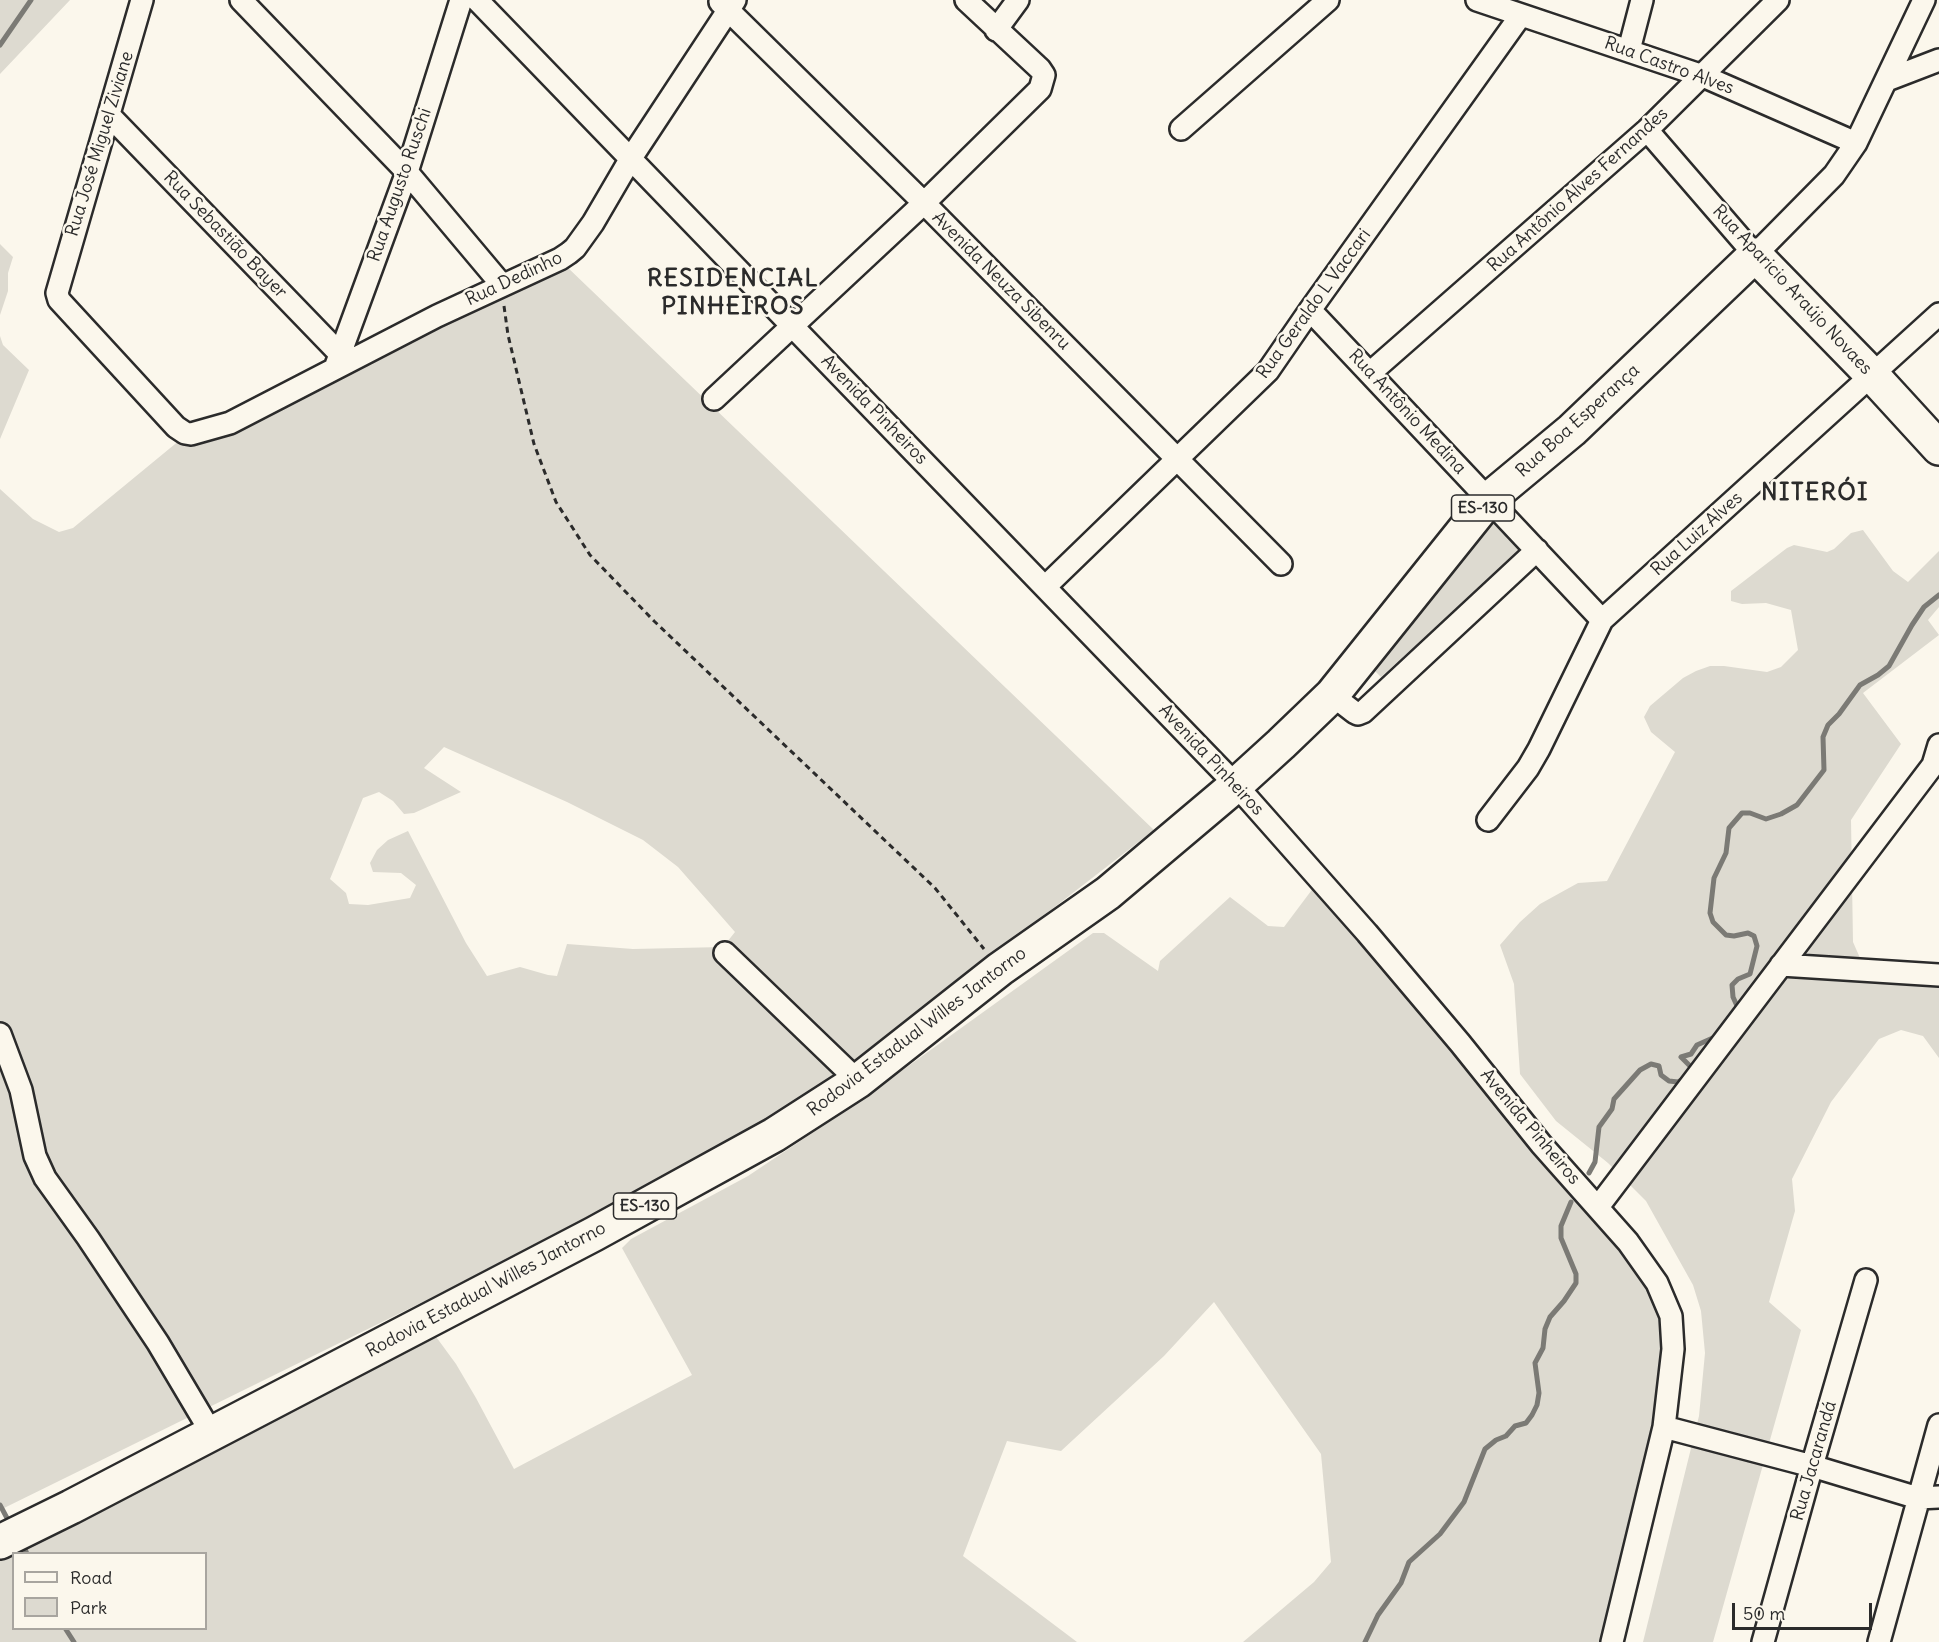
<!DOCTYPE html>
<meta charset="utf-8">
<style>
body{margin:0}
#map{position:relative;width:1939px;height:1642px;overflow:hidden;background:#fbf7ec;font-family:Delius,sans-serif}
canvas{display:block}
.legend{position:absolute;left:12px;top:1552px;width:195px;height:78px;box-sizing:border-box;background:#fbf7ec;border:2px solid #a8a59f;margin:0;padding:8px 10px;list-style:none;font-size:18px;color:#2b2b2b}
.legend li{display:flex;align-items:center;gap:12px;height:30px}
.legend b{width:30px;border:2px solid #a8a59f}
.scale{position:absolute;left:1732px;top:1603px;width:140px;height:27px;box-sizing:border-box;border:3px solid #2b2b2b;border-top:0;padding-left:8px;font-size:18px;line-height:21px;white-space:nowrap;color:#2b2b2b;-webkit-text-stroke:4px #fbf7ec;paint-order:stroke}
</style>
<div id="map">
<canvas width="1939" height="1642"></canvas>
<ul class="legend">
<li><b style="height:8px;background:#fbf7ec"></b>Road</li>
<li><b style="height:16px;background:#dddad0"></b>Park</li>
</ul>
<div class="scale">50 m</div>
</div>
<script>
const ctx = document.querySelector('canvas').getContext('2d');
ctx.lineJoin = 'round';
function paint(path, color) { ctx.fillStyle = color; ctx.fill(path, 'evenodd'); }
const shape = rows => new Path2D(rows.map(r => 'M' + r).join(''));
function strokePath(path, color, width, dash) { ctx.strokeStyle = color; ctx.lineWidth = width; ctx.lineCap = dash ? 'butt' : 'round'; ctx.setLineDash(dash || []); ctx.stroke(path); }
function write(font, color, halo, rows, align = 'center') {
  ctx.font = font + ' Delius,sans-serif'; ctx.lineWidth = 5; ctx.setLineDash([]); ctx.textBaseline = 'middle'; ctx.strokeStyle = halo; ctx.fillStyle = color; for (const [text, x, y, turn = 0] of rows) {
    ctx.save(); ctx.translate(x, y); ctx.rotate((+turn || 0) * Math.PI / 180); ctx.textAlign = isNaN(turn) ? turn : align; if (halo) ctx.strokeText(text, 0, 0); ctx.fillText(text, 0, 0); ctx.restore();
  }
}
paint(shape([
 [0,0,70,0,0,74],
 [0,244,13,257,8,273,8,291,0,315],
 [565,265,1154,830,851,1065,848,1076,677,1185,500,1264,0,1510,0,489,33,519,59,532,73,528,186,435,352,364],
 [444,747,567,802,643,840,678,867,735,932,723,947,633,949,567,944,557,976,548,975,520,967,487,976,466,943,408,831,388,840,377,850,370,863,373,872,401,873,416,885,410,898,368,905,349,904,346,893,330,879,363,798,379,792,393,801,404,814,414,813,461,792,424,768],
 [0,336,3,345,29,370,0,439],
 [1494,522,1520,550,1381,677,1370,666],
 [1863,530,1893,571,1908,582,1939,551,1939,607,1928,620,1939,635,1863,693,1901,744,1851,820,1853,942,1860,958,1871,965,1939,977,1939,1058,1923,1036,1901,1030,1879,1039,1831,1102,1792,1179,1795,1211,1769,1302,1801,1330,1713,1642,1643,1642,1699,1416,1705,1353,1701,1311,1693,1285,1646,1201,1608,1163,1556,1121,1520,1074,1514,984,1500,945,1520,922,1540,904,1578,883,1607,881,1675,752,1651,732,1644,717,1650,706,1683,678,1696,671,1710,666,1724,666,1767,672,1781,667,1798,650,1791,610,1766,603,1742,604,1731,601,1731,591,1787,548,1794,545,1827,552,1834,549,1851,533],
 [1314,887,1346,926,1422,1003,1585,1184,1661,1302,1666,1362,1635,1543,1608,1642,1243,1642,1314,1582,1331,1562,1321,1454,1214,1302,1164,1356,1061,1451,1007,1441,963,1556,1077,1642,0,1642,0,1550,434,1334,456,1364,476,1398,514,1469,692,1375,622,1248,631,1239,748,1176,857,1103,1093,933,1104,933,1158,971,1160,961,1230,897,1268,926,1284,927],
 [14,1554,206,1554,206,1628,14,1628]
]), '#dddad0');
strokePath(shape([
 [0,45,31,0],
 [1736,1012,1738,1008,1733,997,1732,985,1738,979,1750,974,1757,946,1754,936,1748,933,1734,936,1726,935,1713,922,1710,913,1714,878,1726,853,1729,828,1742,813,1750,813,1766,819,1781,814,1797,805,1824,770,1823,737,1828,725,1839,714,1860,685,1878,675,1889,666,1912,625,1924,607,1939,595],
 [1589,1173,1595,1162,1599,1127,1612,1109,1614,1099,1640,1070,1651,1064,1659,1066,1661,1075,1669,1081,1678,1082,1687,1077,1691,1067,1681,1057,1691,1054,1697,1045,1715,1037],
 [0,1505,8,1520],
 [25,1549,27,1554],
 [65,1628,74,1642],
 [1365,1642,1378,1615,1401,1583,1409,1562,1440,1534,1464,1502,1485,1449,1496,1440,1506,1436,1515,1426,1526,1423,1532,1415,1537,1405,1539,1393,1535,1363,1543,1348,1545,1329,1550,1317,1564,1301,1576,1283,1576,1274,1561,1238,1561,1226,1571,1202]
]), '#7b7a75', 5);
const minor = shape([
 [142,0,57,293,59,300,176,427,185,433,191,434,230,423,437,316,560,259,569,253,575,248,593,223,631,158,735,0],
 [241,0,407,172,502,285],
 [477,0,1236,785,1367,933,1460,1043,1541,1144,1628,1242,1657,1283,1671,1316,1673,1349,1664,1427,1612,1642],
 [1477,0,1703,76,1856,143],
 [720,2,924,203,1281,564],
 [996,30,1018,0],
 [1629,50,1642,0],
 [1887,80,1939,60],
 [109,115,340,354],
 [1181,129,1328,0],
 [1647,130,1755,255,1834,175,1856,143,1924,0],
 [1310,310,1602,620],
 [335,368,407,172,461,0],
 [1370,373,1647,130,1778,0],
 [714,399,924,203,1040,89,1044,75,1040,69,966,0],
 [1045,587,1268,371,1310,310,1521,15],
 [1332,695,1354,712,1358,714,1363,712,1537,550],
 [1488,820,1528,768,1539,749,1602,620,1939,314],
 [725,953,858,1081],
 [1781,965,1939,975],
 [0,1034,21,1090,35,1156,45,1178,88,1238,158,1343,212,1434],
 [1598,1207,1933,765,1939,745],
 [1664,1427,1812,1466,1918,1498,1939,1497],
 [1763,1642,1812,1466,1866,1280],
 [1879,1642,1939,1425]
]);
const primary = shape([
 [0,1542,71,1507,594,1234,774,1135,858,1081,1000,969,1108,893,1236,785,1281,744,1332,695,1489,499,1572,430,1755,255,1873,376,1939,448]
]);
strokePath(minor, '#2b2b2b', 26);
strokePath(primary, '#2b2b2b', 38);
strokePath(shape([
 [504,306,508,335,534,444,556,502,590,555,654,621,935,888,984,949]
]), '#2b2b2b', 3, [6, 4.5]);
strokePath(minor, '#fbf7ec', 21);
strokePath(primary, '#fbf7ec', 33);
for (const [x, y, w] of [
 [1483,508,63],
 [645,1206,63]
]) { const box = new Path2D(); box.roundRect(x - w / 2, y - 13, w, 26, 4.5); ctx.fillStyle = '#fbf7ec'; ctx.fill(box); strokePath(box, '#2b2b2b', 1.5); }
write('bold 16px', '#2b2b2b', null, [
 ["ES-130",1483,508],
 ["ES-130",645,1206]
]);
write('18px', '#2b2b2b', '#fbf7ec', [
 ["Rua Castro Alves",1669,66,20],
 ["Rua José Miguel Ziviane",100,144,-73],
 ["Rua Augusto Ruschi",400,185,-71],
 ["Rua Antônio Alves Fernandes",1578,190,-42],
 ["Rua Sebastião Bayer",225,235,46],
 ["Rua Dedinho",514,279,-25],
 ["Avenida Neuza Sibenru",1001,281,45],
 ["Rua Aparicio Araújo Novaes",1792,290,47],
 ["Rua Geraldo L Vaccari",1314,304,-54],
 ["Avenida Pinheiros",874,410,46],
 ["Rua Antônio Medina",1407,412,47],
 ["Rua Boa Esperança",1578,421,-42],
 ["Rua Luiz Alves",1697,534,-42],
 ["Avenida Pinheiros",1211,760,47],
 ["Rodovia Estadual Willes Jantorno",917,1032,-37],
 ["Avenida Pinheiros",1530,1127,50],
 ["Rodovia Estadual Willes Jantorno",486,1290,-28],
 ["Rua Jacarandá",1814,1461,-74]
]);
ctx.letterSpacing = '1.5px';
write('bold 24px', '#2b2b2b', '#fbf7ec', [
 ["RESIDENCIAL",733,279],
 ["PINHEIROS",733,307],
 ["NITERÓI",1815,493]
]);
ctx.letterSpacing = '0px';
</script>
